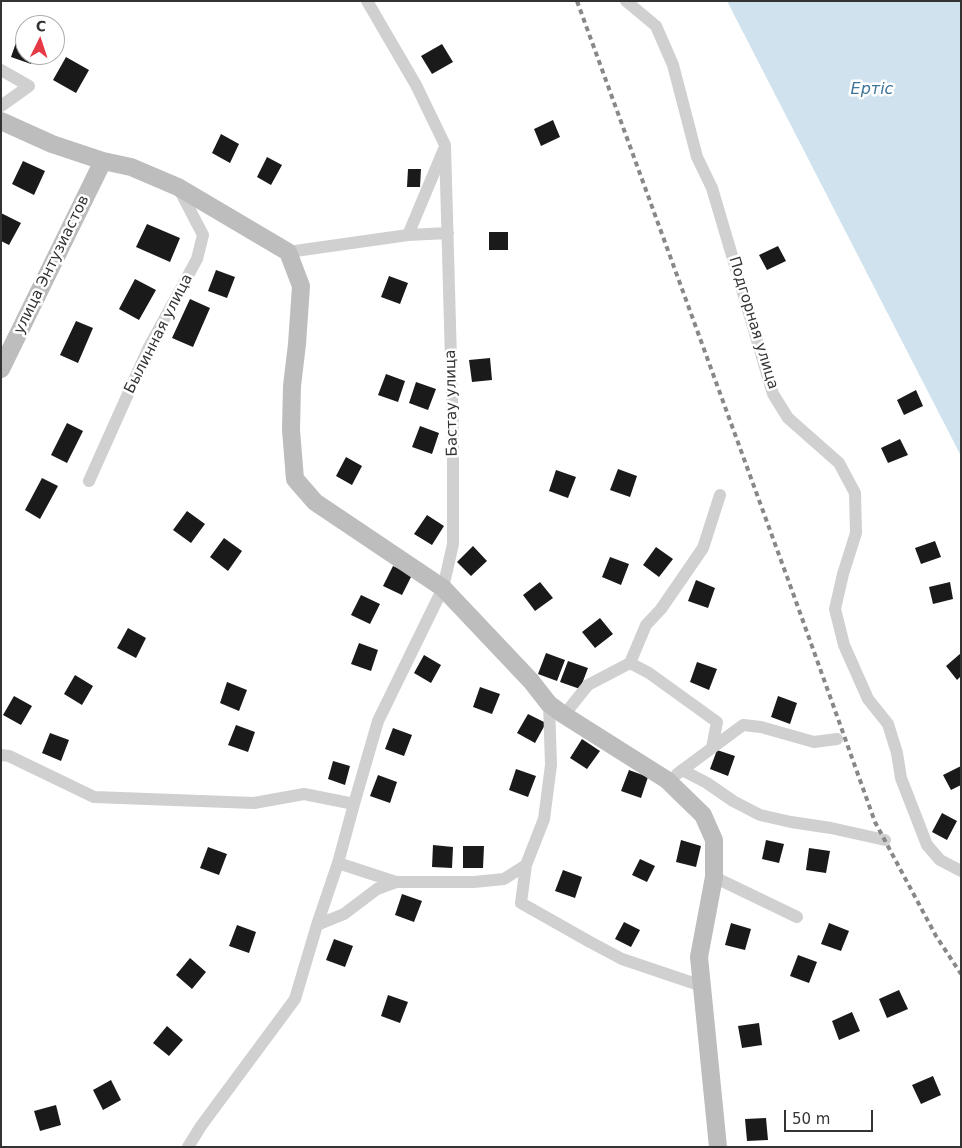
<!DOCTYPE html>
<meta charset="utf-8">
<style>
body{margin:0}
#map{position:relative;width:962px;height:1148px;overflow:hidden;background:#fff;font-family:"DejaVu Sans",sans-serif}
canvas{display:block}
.frame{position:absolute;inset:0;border:2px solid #333;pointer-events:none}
.north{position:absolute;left:15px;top:15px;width:50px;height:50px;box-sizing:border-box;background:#fff;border:1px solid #adadad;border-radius:50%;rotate:4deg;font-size:14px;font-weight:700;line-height:20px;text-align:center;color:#333}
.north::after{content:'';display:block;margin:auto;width:18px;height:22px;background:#e63946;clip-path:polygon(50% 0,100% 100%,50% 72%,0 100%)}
.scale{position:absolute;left:784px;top:1110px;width:89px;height:22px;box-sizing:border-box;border:2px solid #333;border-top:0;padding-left:6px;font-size:15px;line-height:18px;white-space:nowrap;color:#333;-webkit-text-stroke:4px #fff;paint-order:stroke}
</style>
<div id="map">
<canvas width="962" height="1148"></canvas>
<div class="frame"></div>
<div class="north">С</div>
<div class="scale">50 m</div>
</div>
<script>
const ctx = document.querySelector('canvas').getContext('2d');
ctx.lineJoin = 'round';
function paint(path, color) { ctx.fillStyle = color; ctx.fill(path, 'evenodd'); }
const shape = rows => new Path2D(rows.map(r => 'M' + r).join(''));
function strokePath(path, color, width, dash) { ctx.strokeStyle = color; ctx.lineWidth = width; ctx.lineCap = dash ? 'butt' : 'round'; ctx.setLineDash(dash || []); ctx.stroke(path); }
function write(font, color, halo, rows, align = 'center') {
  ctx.font = font + ' "DejaVu Sans",sans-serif'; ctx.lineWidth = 5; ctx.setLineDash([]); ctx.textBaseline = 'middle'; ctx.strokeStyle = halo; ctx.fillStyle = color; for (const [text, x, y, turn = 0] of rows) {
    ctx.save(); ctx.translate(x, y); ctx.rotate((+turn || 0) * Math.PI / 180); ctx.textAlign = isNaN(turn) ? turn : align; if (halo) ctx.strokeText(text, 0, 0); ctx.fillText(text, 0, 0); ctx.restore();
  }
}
paint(shape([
 [727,1,961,1,961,456]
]), '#cfe2ee');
paint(shape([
 [19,34,25,36,25,55,34,55,31,64,11,57],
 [442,44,453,62,432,74,421,56],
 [66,57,89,70,76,93,53,80],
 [553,120,560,137,541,146,534,129],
 [221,134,239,144,230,163,212,153],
 [267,157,282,165,271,185,257,177],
 [23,161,45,171,34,195,12,184],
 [408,169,421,169,420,187,407,187],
 [1,213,21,223,9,245,1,241],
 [147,224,180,238,170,262,136,247],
 [489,232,508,232,508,250,489,250],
 [778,246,786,261,767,270,759,255],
 [216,270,235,277,227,298,208,291],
 [389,276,408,283,400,304,381,297],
 [135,279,156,290,139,320,119,309],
 [190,299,210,308,193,347,172,338],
 [76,321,93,328,78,363,60,355],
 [490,358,492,380,472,382,469,360],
 [386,374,405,381,398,402,378,395],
 [416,382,436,389,428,410,409,403],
 [916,390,923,406,904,415,897,400],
 [67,423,83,431,67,463,51,455],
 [420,426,439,433,432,454,412,447],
 [900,439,908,455,888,463,881,448],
 [346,457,362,466,352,485,336,476],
 [618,469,637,476,630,497,610,490],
 [556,470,576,477,568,498,549,491],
 [42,478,58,486,40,519,25,510],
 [187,511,205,524,191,543,173,530],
 [427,515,444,526,432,545,414,534],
 [224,538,242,551,228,571,210,557],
 [935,541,941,557,921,564,915,548],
 [473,546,487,561,471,576,457,562],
 [656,547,673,559,659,577,643,565],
 [610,557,629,564,621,585,602,577],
 [393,566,412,575,402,595,383,586],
 [696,580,715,588,708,608,688,601],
 [540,582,553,598,535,611,523,595],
 [950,582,953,599,933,604,929,587],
 [361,595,380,604,370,624,351,615],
 [600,618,613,634,595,648,582,632],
 [128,628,146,638,136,658,117,648],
 [359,643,378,650,371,671,351,664],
 [546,653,565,660,557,681,538,674],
 [961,653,961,676,957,680,946,666],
 [424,655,441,665,431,683,414,673],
 [568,661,588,668,580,689,560,682],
 [697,662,717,669,709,690,690,682],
 [75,675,93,686,82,705,64,694],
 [227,682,247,690,239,711,220,703],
 [480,687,500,694,492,714,473,707],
 [14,696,32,706,21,725,3,715],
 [778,696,797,703,790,724,771,717],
 [528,714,546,723,535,743,517,733],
 [236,725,255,732,248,752,228,745],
 [393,728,412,735,404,756,385,749],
 [50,733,69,740,61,761,42,753],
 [582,739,600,751,587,769,570,758],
 [717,750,735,756,728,776,710,769],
 [333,761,350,766,345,785,328,779],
 [961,766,961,785,951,790,943,775],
 [516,769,536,776,528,797,509,790],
 [629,770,648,777,641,798,621,791],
 [378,775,397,782,390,803,370,796],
 [942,813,957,821,947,840,932,832],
 [681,840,701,846,696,867,676,862],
 [766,840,784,844,779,863,762,859],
 [433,845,453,847,452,868,432,867],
 [463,846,484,846,483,868,463,868],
 [208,847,227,854,219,875,200,868],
 [809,848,830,851,826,873,806,870],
 [640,859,655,866,647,882,632,875],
 [563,870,582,877,575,898,555,891],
 [402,894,422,901,414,922,395,915],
 [624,922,640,930,631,947,615,939],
 [731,923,751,929,745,950,725,945],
 [829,923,849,931,841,951,821,944],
 [237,925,256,932,249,953,229,946],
 [334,939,353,946,345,967,326,960],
 [798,955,817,962,809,983,790,976],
 [190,958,206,972,192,989,176,975],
 [899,990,908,1009,887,1018,879,999],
 [388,995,408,1002,400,1023,381,1016],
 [852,1012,860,1031,839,1040,832,1021],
 [759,1023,762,1045,742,1048,738,1026],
 [167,1026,183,1040,169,1056,153,1043],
 [933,1076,941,1095,921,1104,912,1085],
 [111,1080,121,1100,103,1110,93,1090],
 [56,1105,61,1125,40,1131,34,1111],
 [766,1118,768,1140,747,1141,745,1119]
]), '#1a1a1a');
strokePath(shape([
 [626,1,656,26,673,65,697,157,712,188,773,394,788,418,839,463,855,493,856,533,843,574,835,609,844,645,868,699,888,724,897,753,901,778,927,845,940,860,961,871],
 [1,70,29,86,1,106],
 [408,235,448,233],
 [288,252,408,235,444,149],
 [89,481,149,347,197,259,203,235,178,187],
 [630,663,649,673,717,722,712,748,677,774],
 [564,715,588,685,630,663,646,625,661,609,703,548,720,495],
 [712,748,743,725,761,727,814,742,837,739],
 [1,755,9,756,94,797,254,803,304,794,354,804],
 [682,770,707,783,733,801,760,815,791,822,831,828,885,840],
 [338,863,396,882,474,882,504,879,526,865,544,819,551,765,549,704],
 [526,865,521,903,590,942,622,959,702,986],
 [714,877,797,917],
 [317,925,344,914,377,889,396,882],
 [188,1147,201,1126,295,999,317,925,338,863,354,804,378,721,443,588,453,544,453,432,445,145,416,85,367,1]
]), '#d0d0d0', 12);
strokePath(shape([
 [1,121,52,144,103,161,131,167,178,187,288,252,301,286,297,344,292,386,291,430,295,479,315,502,443,588,531,681,549,704,564,715,667,780,703,815,714,840,714,877,699,957,718,1147],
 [1,369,103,161]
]), '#bdbdbd', 18);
strokePath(shape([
 [577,1,794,596,875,822,936,936,961,974]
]), '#888', 4, [5, 4]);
write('15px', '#333', '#fff', [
 ["улица Энтузиастов",52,265,-64],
 ["Подгорная улица",753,323,73],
 ["Былинная улица",159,334,-63],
 ["Бастау улица",452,403,-91]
]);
write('italic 16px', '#3f7597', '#fff', [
 ["Ертіс",872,90]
]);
</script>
